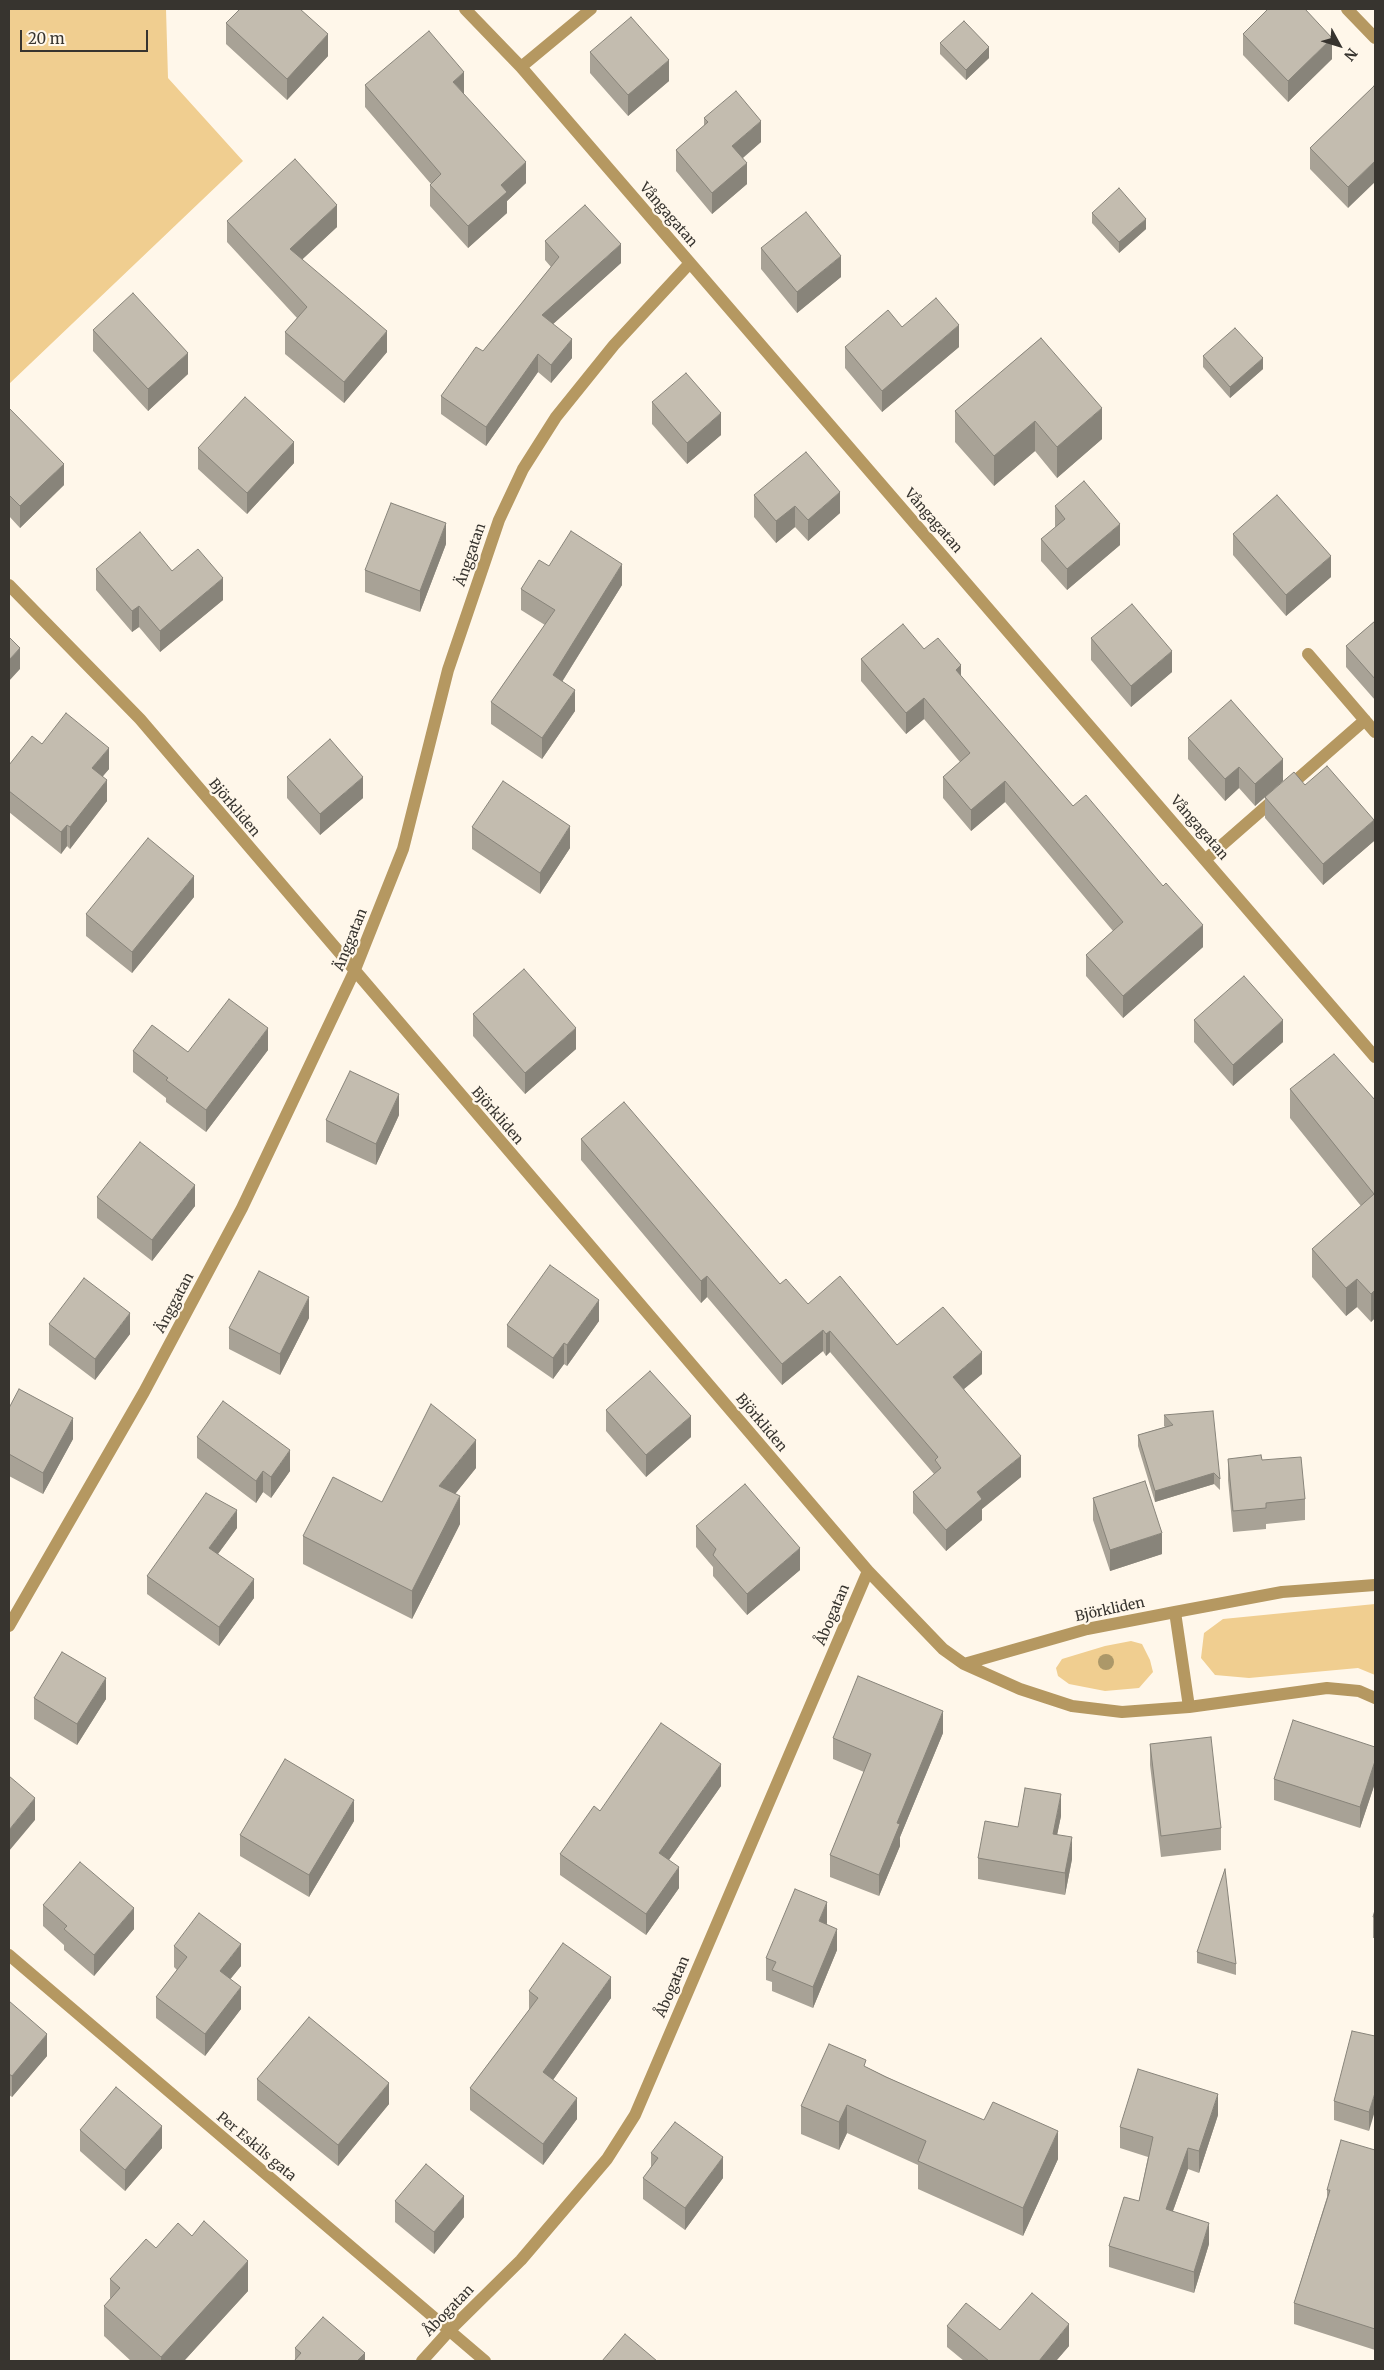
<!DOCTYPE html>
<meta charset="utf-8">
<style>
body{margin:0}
#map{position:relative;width:1384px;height:2370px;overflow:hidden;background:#fff7ea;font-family:Merriweather,serif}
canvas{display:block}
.frame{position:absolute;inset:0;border:10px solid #37342f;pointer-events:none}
.north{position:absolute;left:1314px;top:20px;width:50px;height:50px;-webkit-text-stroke:4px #fff7ea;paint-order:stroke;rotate:129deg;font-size:14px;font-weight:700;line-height:20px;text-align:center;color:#37342f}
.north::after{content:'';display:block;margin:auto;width:18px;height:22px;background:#37342f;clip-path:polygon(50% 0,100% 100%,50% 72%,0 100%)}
.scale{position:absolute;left:20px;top:30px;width:128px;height:22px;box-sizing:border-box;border:2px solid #37342f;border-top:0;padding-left:6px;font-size:15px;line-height:18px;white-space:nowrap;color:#37342f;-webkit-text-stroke:4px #fff7ea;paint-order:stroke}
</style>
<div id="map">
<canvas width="1384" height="2370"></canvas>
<div class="frame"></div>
<div class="north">N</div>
<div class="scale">20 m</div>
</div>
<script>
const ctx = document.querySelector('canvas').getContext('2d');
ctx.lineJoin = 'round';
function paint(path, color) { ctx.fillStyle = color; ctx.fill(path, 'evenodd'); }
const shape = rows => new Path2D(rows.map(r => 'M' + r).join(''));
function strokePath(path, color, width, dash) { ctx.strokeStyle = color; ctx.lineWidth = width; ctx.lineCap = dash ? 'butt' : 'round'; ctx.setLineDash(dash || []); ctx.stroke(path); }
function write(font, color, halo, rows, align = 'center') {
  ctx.font = font + ' Merriweather,serif'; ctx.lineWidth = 4.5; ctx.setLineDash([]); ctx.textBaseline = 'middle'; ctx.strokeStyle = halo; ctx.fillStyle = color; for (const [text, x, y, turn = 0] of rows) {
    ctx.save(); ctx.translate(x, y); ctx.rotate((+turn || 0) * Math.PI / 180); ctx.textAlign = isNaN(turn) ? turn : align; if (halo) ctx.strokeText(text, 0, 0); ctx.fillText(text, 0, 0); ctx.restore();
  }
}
paint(shape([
 [9,9,166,9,168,78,243,161,9,384],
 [1375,1604,1375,1675,1358,1668,1249,1678,1215,1675,1201,1658,1204,1633,1223,1619],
 [1131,1641,1142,1644,1150,1660,1153,1672,1139,1688,1105,1691,1069,1684,1058,1676,1056,1668,1062,1659,1105,1646]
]), '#f0ce90');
strokePath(shape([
 [1308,654,1375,732],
 [1206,859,1365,720]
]), '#b59861', 12);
strokePath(shape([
 [465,9,521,67,1375,1057],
 [1347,9,1375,38],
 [521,67,591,9],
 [9,585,140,719,868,1571,943,1649,964,1664,1020,1689,1072,1706,1122,1712,1189,1707,1327,1688,1359,1691,1375,1698],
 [1175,1612,1189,1707],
 [9,1626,144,1392,242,1208,354,972,403,849,448,670,499,520,523,469,556,417,614,345,690,263],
 [964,1664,1087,1629,1175,1612,1282,1592,1375,1585],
 [9,1955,485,2361],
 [422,2361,449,2331,521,2260,607,2159,635,2115,868,1571]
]), '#b59861', 12);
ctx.fillStyle = '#ac9869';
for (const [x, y] of [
 [1106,1662]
]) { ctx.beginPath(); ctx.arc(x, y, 8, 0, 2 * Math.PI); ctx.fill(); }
paint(shape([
 [226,23,328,56,287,100,226,44],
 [1243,34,1332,59,1288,102,1243,55],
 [940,43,989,58,966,80,940,54],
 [590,52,669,81,628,116,590,73],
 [365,85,464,94,526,183,507,201,507,213,468,248,430,206,430,185,431,184,365,107],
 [1374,86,1348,208,1310,169,1310,148],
 [704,118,761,142,743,158,747,184,712,214,676,171,676,150,704,126],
 [1092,213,1146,229,1119,253,1092,223],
 [227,221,337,227,302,259,387,352,344,403,285,354,285,332,297,318,227,242],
 [545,241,621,263,553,324,572,358,551,383,538,372,486,446,441,414,441,396,483,351,551,267,545,260],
 [761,248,841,277,797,313,761,269],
 [902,327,959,347,882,412,845,368,845,347],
 [93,330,188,374,148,411,93,351],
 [1041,338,1102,439,1057,478,1035,451,994,486,955,442,955,411],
 [1203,356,1263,369,1230,398,1203,367],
 [652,402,721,435,687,464,652,424],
 [9,408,64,485,20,528,9,516],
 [198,448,294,463,247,514,198,469],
 [754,495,840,513,808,541,795,527,776,543,754,517],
 [1055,506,1120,545,1067,590,1041,561,1041,539,1055,528],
 [1233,534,1331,577,1286,616,1233,555],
 [446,544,420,612,365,592,365,570],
 [549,566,622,585,562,682,575,711,542,759,491,724,491,702,545,625,521,610,521,589],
 [96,569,172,571,223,600,160,652,139,627,132,632,96,590],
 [1375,621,1375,700,1346,667,1346,646],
 [1091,638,1172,672,1131,707,1091,660],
 [924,649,961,676,1073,806,1203,947,1123,1018,1086,976,1086,955,1113,931,1005,802,971,831,943,798,943,777,960,762,924,719,906,734,861,681,861,659],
 [1188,738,1283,781,1255,806,1239,788,1225,801,1188,759],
 [42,744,109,769,103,776,107,801,70,849,67,846,61,854,9,812,9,765],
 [287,777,363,798,320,835,287,798],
 [1305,785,1374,841,1323,885,1265,818,1265,797],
 [472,827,570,848,540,894,472,849],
 [194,897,132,973,86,936,86,914],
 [473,1014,576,1049,525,1094,473,1036],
 [1194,1020,1283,1042,1233,1086,1194,1042],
 [268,1050,206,1132,166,1102,166,1098,133,1072,133,1051,188,1052],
 [1290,1089,1375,1100,1375,1318,1371,1322,1357,1307,1346,1316,1312,1277,1312,1249,1361,1206,1290,1118],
 [399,1115,376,1165,326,1142,326,1120],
 [581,1139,808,1304,897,1345,982,1374,964,1389,1021,1477,982,1509,982,1520,946,1551,913,1513,913,1492,934,1474,830,1352,826,1356,823,1351,782,1385,707,1297,701,1303,581,1160],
 [97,1197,195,1206,152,1261,97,1218],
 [309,1318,280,1375,229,1349,229,1328],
 [599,1321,567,1366,564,1364,553,1379,507,1347,507,1325],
 [49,1324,130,1334,95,1380,49,1345],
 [9,1408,73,1439,43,1494,9,1476],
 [606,1410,691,1437,646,1477,606,1431],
 [1164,1415,1220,1479,1220,1490,1214,1484,1155,1502,1138,1446,1138,1435,1165,1427,1164,1426],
 [197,1437,290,1471,271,1498,263,1492,256,1503,197,1458],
 [1228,1459,1262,1460,1305,1499,1305,1520,1266,1524,1266,1529,1233,1532,1228,1480],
 [476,1468,455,1494,460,1524,412,1619,303,1564,303,1536,382,1502],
 [1093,1498,1162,1554,1110,1571,1093,1520],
 [696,1526,800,1570,747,1615,713,1576,713,1567,696,1547],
 [237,1528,218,1554,254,1598,219,1646,147,1594,147,1576],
 [34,1698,106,1699,77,1745,34,1719],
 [943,1733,900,1837,900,1846,879,1896,830,1877,830,1855,864,1772,833,1759,833,1738],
 [1150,1744,1221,1828,1221,1850,1161,1857,1150,1765],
 [1375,1747,1375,1783,1360,1828,1274,1800,1274,1779],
 [721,1786,669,1860,679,1888,646,1935,560,1875,560,1854,600,1811],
 [1061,1816,1057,1834,1072,1859,1065,1895,978,1879,978,1858],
 [354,1821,309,1897,240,1856,240,1835],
 [43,1905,134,1929,94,1976,64,1950,64,1945,43,1926],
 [1375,1910,1375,1938,1373,1938,1373,1917],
 [827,1923,827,1925,837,1950,813,2008,772,1991,772,1982,766,1980,766,1958],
 [174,1946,241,1966,230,1979,241,2009,205,2056,156,2018,156,1997,177,1970,174,1967],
 [1197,1952,1236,1964,1236,1975,1197,1963],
 [529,1991,611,1998,553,2080,577,2119,543,2165,470,2110,470,2088,529,2010],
 [9,2001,47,2056,12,2097,9,2095],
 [1375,2036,1369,2131,1334,2120,1334,2101],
 [866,2067,1058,2159,1023,2236,918,2189,918,2165,847,2133,839,2150,801,2134,801,2106],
 [257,2079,389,2104,338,2166,257,2100],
 [1218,2115,1199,2173,1188,2169,1173,2211,1209,2244,1194,2293,1109,2267,1109,2246,1139,2201,1148,2157,1120,2148,1120,2127],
 [80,2130,162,2148,125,2191,80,2151],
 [1375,2150,1375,2350,1294,2324,1294,2303,1327,2197,1327,2190],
 [651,2153,723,2178,685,2230,643,2199,643,2178,651,2167],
 [395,2201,464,2217,434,2254,395,2222],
 [156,2248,248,2291,184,2361,131,2361,104,2336,104,2306,110,2299,110,2279],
 [947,2326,1000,2330,1069,2346,1056,2361,964,2361,947,2347],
 [295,2348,365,2361,295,2360]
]), '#a8a296');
paint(shape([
 [328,34,328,56,287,100,287,79],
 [1332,38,1332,59,1288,102,1288,81],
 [989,47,989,58,966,80,966,70],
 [669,60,669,81,628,116,628,95],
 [464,72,464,94,453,82],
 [761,121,761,142,732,167,732,146],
 [1375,161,1375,182,1348,208,1348,187],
 [526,162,526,183,507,201,507,213,468,248,468,226,501,185],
 [747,163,747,184,712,214,712,193],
 [337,205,337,227,290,271,290,249],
 [1146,219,1146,229,1119,253,1119,242],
 [621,244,621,263,542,334,542,315],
 [841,256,841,277,797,313,797,292],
 [959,325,959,347,882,412,882,391],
 [387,331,387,352,344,403,344,382],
 [572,339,572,358,551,383,551,365],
 [188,353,188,374,148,411,148,389],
 [538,354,538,372,486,446,486,427],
 [1263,358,1263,369,1230,398,1230,387],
 [1102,408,1102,439,1057,478,1057,447],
 [721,413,721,435,687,464,687,443],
 [1035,421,1035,451,994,486,994,456],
 [294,442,294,463,247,514,247,493],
 [64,464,64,485,20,528,20,506],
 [840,492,840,513,808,541,808,520],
 [795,506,795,527,776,543,776,521],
 [446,523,446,544,420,612,420,591],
 [1120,524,1120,545,1067,590,1067,569],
 [1331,556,1331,577,1286,616,1286,595],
 [622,564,622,585,553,696,553,675],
 [223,578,223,600,160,652,160,631],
 [139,606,139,627,132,632,132,611],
 [20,648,20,669,9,681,9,660],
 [1172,651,1172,672,1131,707,1131,686],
 [961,665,961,687,956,670],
 [575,690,575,711,542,759,542,738],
 [924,698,924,719,906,734,906,713],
 [109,748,109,769,92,789,92,768],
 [1283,759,1283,781,1255,806,1255,784],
 [1239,767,1239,788,1225,801,1225,779],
 [363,777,363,798,320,835,320,814],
 [107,780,107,801,70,849,70,827],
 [1005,781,1005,802,971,831,971,810],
 [1374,820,1374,841,1323,885,1323,864],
 [67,825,67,846,61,854,61,832],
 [570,826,570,848,540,894,540,873],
 [194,876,194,897,132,973,132,952],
 [1203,925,1203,947,1123,1018,1123,996],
 [1283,1020,1283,1042,1233,1086,1233,1065],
 [268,1028,268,1050,206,1132,206,1110],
 [576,1028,576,1049,525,1094,525,1073],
 [399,1094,399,1115,376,1165,376,1144],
 [195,1185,195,1206,152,1261,152,1240],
 [707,1276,707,1297,701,1303,701,1281],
 [1357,1279,1357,1307,1346,1316,1346,1288],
 [1375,1290,1375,1318,1371,1322,1371,1294],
 [309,1297,309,1318,280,1375,280,1354],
 [599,1300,599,1321,567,1366,567,1345],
 [130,1313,130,1334,95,1380,95,1359],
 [823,1330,823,1351,782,1385,782,1364],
 [830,1331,830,1352,826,1356,826,1334],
 [564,1343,564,1364,553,1379,553,1358],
 [982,1352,982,1374,953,1398,953,1377],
 [691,1416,691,1437,646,1477,646,1455],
 [73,1418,73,1439,43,1494,43,1473],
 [476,1440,476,1468,439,1514,439,1486],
 [290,1450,290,1471,271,1498,271,1477],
 [1021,1456,1021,1477,982,1509,982,1520,946,1551,946,1530,977,1492],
 [263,1471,263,1492,256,1503,256,1481],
 [1214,1473,1214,1484,1155,1502,1155,1491],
 [460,1496,460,1524,412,1619,412,1591],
 [237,1510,237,1528,209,1566,209,1548],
 [1162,1533,1162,1554,1110,1571,1110,1550],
 [800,1548,800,1570,747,1615,747,1594],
 [254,1579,254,1598,219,1646,219,1627],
 [106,1678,106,1699,77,1745,77,1724],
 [943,1711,943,1733,900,1837,900,1846,879,1896,879,1875,897,1823],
 [1375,1761,1375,1783,1360,1828,1360,1807],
 [721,1764,721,1786,659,1874,659,1853],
 [1061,1794,1061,1816,1053,1855,1053,1834],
 [35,1798,35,1820,9,1851,9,1830],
 [354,1800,354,1821,309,1897,309,1875],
 [1072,1837,1072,1859,1065,1895,1065,1873],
 [679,1867,679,1888,646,1935,646,1914],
 [827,1902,827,1923,819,1943,819,1921],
 [134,1908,134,1929,94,1976,94,1955],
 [837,1929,837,1950,813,2008,813,1987],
 [241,1944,241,1966,220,1992,220,1971],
 [611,1977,611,1998,543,2094,543,2072],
 [241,1987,241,2009,205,2056,205,2034],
 [47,2034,47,2056,12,2097,12,2076],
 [389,2083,389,2104,338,2166,338,2145],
 [1375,2093,1375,2111,1369,2131,1369,2112],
 [1218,2094,1218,2115,1199,2173,1199,2151],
 [577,2098,577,2119,543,2165,543,2144],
 [847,2105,847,2133,839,2150,839,2122],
 [162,2126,162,2148,125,2191,125,2170],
 [1058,2131,1058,2159,1023,2236,1023,2208],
 [1188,2148,1188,2169,1166,2230,1166,2209],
 [723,2157,723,2178,685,2230,685,2208],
 [464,2196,464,2217,434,2254,434,2232],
 [1209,2223,1209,2244,1194,2293,1194,2272],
 [248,2261,248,2291,184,2361,161,2361,161,2357],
 [1069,2324,1069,2346,1056,2361,1039,2361],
 [365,2353,365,2361,357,2361]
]), '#88847a');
const building = shape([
 [240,9,300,9,328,34,287,79,226,23,240,9],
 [1268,9,1305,9,1332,38,1288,81,1243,34,1268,9],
 [631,17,669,60,628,95,590,52,631,17],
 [964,21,989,47,966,70,940,43,964,21],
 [429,31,464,72,453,82,526,162,501,185,507,192,468,226,430,185,441,174,365,85,429,31],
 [1374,86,1375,88,1375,161,1348,187,1310,148,1374,86],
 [736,91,761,121,732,146,747,163,712,193,676,150,708,122,704,118,736,91],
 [295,159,337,205,290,249,387,331,344,382,285,332,307,307,227,221,295,159],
 [1119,188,1146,219,1119,242,1092,213,1119,188],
 [585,205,621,244,542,315,572,339,551,365,538,354,486,427,441,396,476,347,483,351,559,257,545,241,585,205],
 [806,212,841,256,797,292,761,248,806,212],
 [133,293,188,353,148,389,93,330,133,293],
 [936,298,959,325,882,391,845,347,888,310,902,327,936,298],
 [1235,328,1263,358,1230,387,1203,356,1235,328],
 [1041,338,1102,408,1057,447,1035,421,994,456,955,411,1041,338],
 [686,373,721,413,687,443,652,402,686,373],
 [245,397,294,442,247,493,198,448,245,397],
 [9,408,64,464,20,506,9,495,9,408],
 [806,452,840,492,808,520,795,506,776,521,754,495,806,452],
 [1084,481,1120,524,1067,569,1041,539,1065,519,1055,506,1084,481],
 [1277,495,1331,556,1286,595,1233,534,1277,495],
 [391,503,446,523,420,591,365,570,391,503],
 [571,531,622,564,553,675,575,690,542,738,491,702,555,610,521,589,539,560,549,566,571,531],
 [140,532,172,571,198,549,223,578,160,631,139,606,132,611,96,569,140,532],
 [1132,604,1172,651,1131,686,1091,638,1132,604],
 [1375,621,1375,679,1346,646,1375,621],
 [903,624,924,649,938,638,961,665,956,670,1073,806,1086,795,1163,886,1166,883,1203,925,1123,996,1086,955,1123,922,1005,781,971,810,943,777,970,753,924,698,906,713,861,659,903,624],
 [9,637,20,648,9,660,9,637],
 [1231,700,1283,759,1255,784,1239,767,1225,779,1188,738,1231,700],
 [66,713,109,748,92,768,107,780,70,827,67,825,61,832,9,791,9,765,32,736,42,744,66,713],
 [330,739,363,777,320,814,287,777,330,739],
 [1327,766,1374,820,1323,864,1265,797,1294,772,1305,785,1327,766],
 [503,781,570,826,540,873,472,827,503,781],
 [148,838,194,876,132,952,86,914,148,838],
 [524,969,576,1028,525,1073,473,1014,524,969],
 [1244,976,1283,1020,1233,1065,1194,1020,1244,976],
 [229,999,268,1028,206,1110,166,1080,168,1078,133,1051,152,1025,188,1052,229,999],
 [1334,1054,1375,1100,1375,1290,1371,1294,1357,1279,1346,1288,1312,1249,1374,1194,1290,1089,1334,1054],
 [350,1071,399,1094,376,1144,326,1120,350,1071],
 [624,1102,780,1284,786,1279,808,1304,840,1276,897,1345,943,1307,982,1352,953,1377,1021,1456,977,1492,982,1499,946,1530,913,1492,941,1468,935,1460,938,1457,830,1331,826,1334,823,1330,782,1364,707,1276,701,1281,581,1139,624,1102],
 [140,1142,195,1185,152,1240,97,1197,140,1142],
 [550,1265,599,1300,567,1345,564,1343,553,1358,507,1325,550,1265],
 [259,1271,309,1297,280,1354,229,1328,259,1271],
 [84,1278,130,1313,95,1359,49,1324,84,1278],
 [650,1371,691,1416,646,1455,606,1410,650,1371],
 [19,1389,73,1418,43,1473,9,1454,9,1408,19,1389],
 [223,1401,290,1450,271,1477,263,1471,256,1481,197,1437,223,1401],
 [431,1404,476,1440,439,1486,460,1496,412,1591,303,1536,333,1477,382,1502,431,1404],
 [1213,1411,1220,1479,1214,1473,1155,1491,1138,1435,1173,1425,1164,1415,1213,1411],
 [1261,1455,1262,1460,1301,1457,1305,1499,1266,1503,1266,1508,1233,1511,1228,1459,1261,1455],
 [1145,1481,1162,1533,1110,1550,1093,1498,1145,1481],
 [745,1484,800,1548,747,1594,713,1555,716,1549,696,1526,745,1484],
 [206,1493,237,1510,209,1548,254,1579,219,1627,147,1576,206,1493],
 [62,1652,106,1678,77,1724,34,1698,62,1652],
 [858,1676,943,1711,897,1823,900,1824,879,1875,830,1855,871,1754,833,1738,858,1676],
 [1293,1720,1375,1747,1375,1761,1360,1807,1274,1779,1293,1720],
 [661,1723,721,1764,659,1853,679,1867,646,1914,560,1854,594,1806,600,1811,661,1723],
 [1211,1737,1221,1828,1161,1836,1150,1744,1211,1737],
 [285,1759,354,1800,309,1875,240,1835,285,1759],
 [9,1776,35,1798,9,1830,9,1776],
 [1025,1788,1061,1794,1053,1834,1072,1837,1065,1873,978,1858,985,1821,1018,1827,1025,1788],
 [80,1862,134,1908,94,1955,64,1929,67,1926,43,1905,80,1862],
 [1225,1869,1236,1964,1197,1952,1225,1869],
 [795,1889,827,1902,819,1921,837,1929,813,1987,772,1970,776,1962,766,1958,795,1889],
 [1375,1910,1375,1917,1373,1917,1375,1910],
 [199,1913,241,1944,220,1971,241,1987,205,2034,156,1997,187,1957,174,1946,199,1913],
 [563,1943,611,1977,543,2072,577,2098,543,2144,470,2088,538,1998,529,1991,563,1943],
 [9,2001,47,2034,12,2076,9,2074,9,2001],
 [309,2017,389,2083,338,2145,257,2079,309,2017],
 [1352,2031,1375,2036,1375,2093,1369,2112,1334,2101,1352,2031],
 [829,2044,866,2060,864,2066,886,2077,984,2120,993,2102,1058,2131,1023,2208,918,2161,926,2141,847,2105,839,2122,801,2106,829,2044],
 [1138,2069,1218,2094,1199,2151,1188,2148,1166,2209,1209,2223,1194,2272,1109,2246,1124,2197,1139,2201,1153,2137,1120,2127,1138,2069],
 [116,2087,162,2126,125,2170,80,2130,116,2087],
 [675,2122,723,2157,685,2208,643,2178,658,2158,651,2153,675,2122],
 [1341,2140,1375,2150,1375,2329,1294,2303,1330,2190,1327,2190,1341,2140],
 [426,2164,464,2196,434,2232,395,2201,426,2164],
 [204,2221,248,2261,161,2357,104,2306,120,2288,110,2279,146,2239,156,2248,178,2223,192,2236,204,2221],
 [1032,2293,1069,2324,1039,2361,989,2361,947,2326,966,2303,1000,2330,1032,2293],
 [323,2317,365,2353,357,2361,294,2361,301,2353,295,2348,323,2317],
 [625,2334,657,2361,602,2361,625,2334]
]);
paint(building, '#c3bcaf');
strokePath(building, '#88847a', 1);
write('14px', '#37342f', '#fff7ea', [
 ["Vångagatan",668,215,49],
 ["Vångagatan",933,521,49],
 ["Änggatan",471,555,-71],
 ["Björkliden",234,808,50],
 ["Vångagatan",1199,828,49],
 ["Änggatan",351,940,-68],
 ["Björkliden",497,1116,49],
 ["Änggatan",175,1303,-62],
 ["Björkliden",761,1423,50],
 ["Björkliden",1110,1610,-12],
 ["Åbogatan",833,1615,-67],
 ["Åbogatan",673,1987,-67],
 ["Per Eskils gata",256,2147,40],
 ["Åbogatan",449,2311,-46]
]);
</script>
